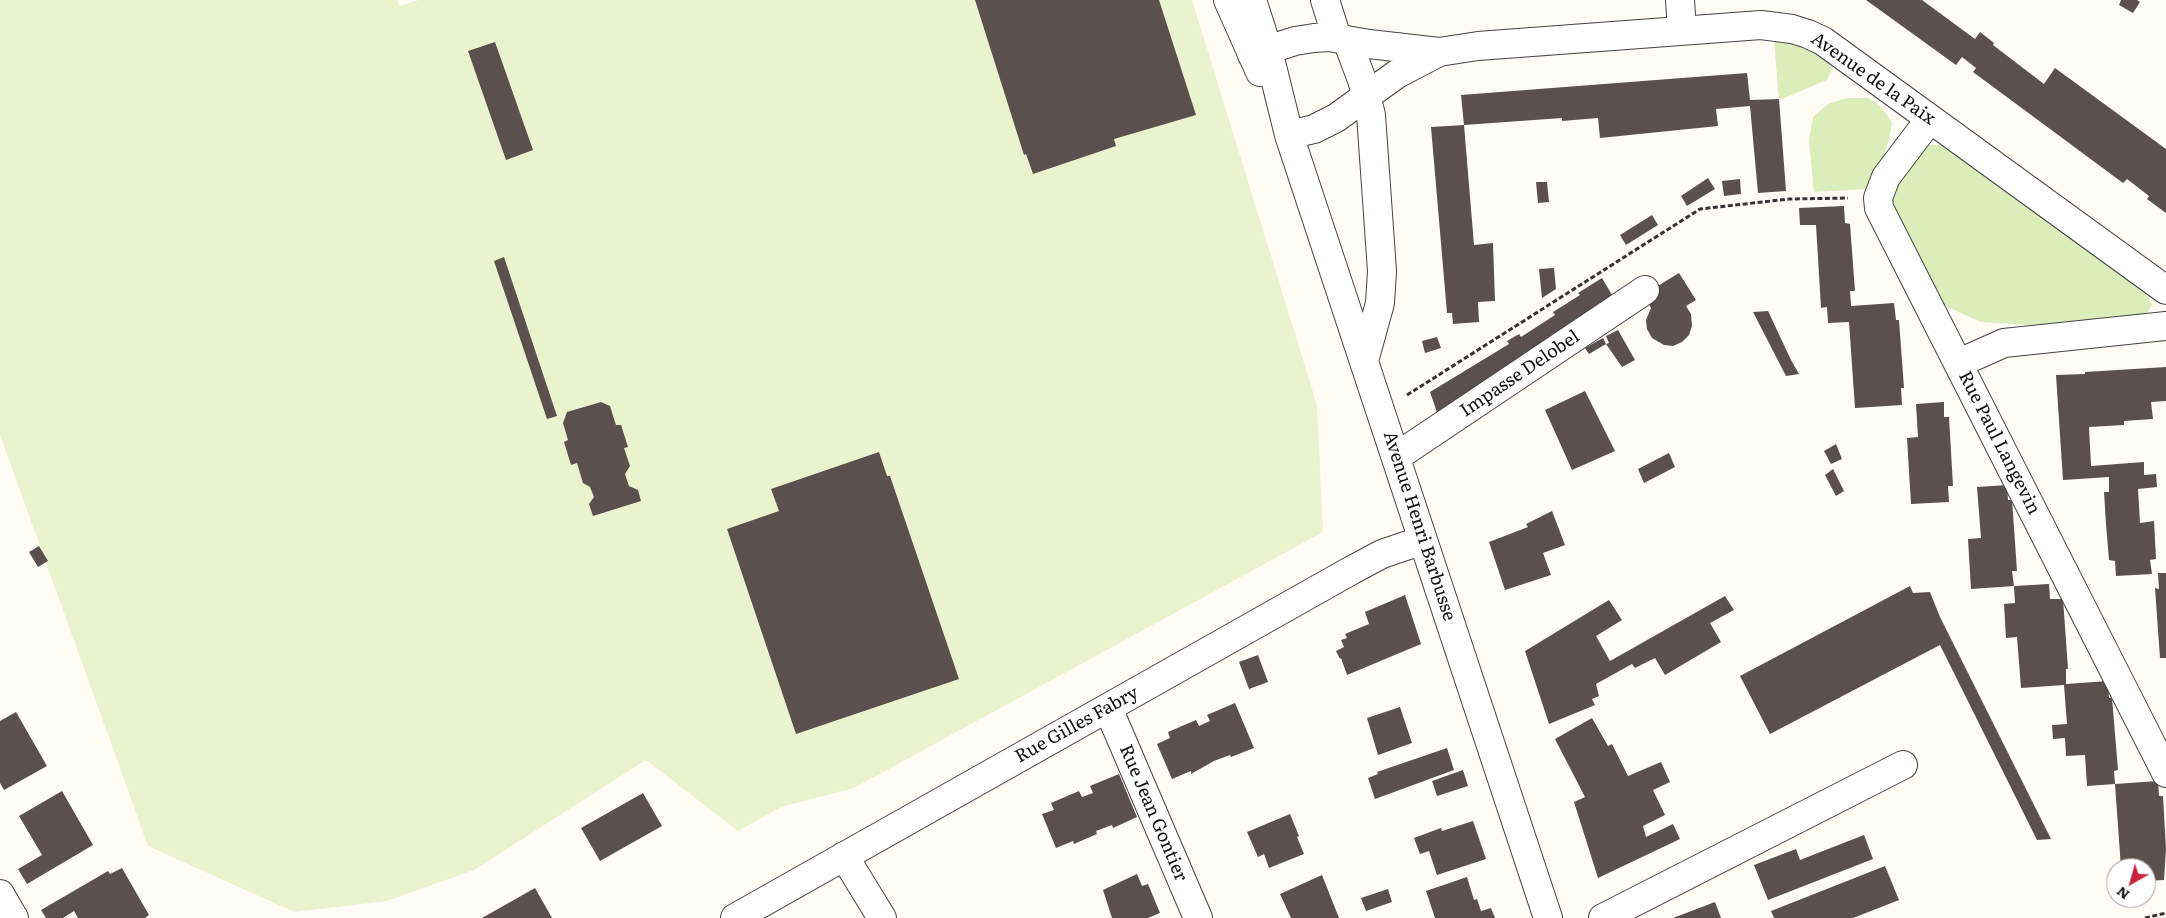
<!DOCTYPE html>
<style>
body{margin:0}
#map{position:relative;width:2166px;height:918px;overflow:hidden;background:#fffcf5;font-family:Literata,serif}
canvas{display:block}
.north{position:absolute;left:2106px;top:858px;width:50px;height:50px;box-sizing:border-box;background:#fff;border:1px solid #a0a0a0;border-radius:50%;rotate:218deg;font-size:14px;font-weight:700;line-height:20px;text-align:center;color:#111}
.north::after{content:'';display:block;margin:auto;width:18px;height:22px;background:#c9213c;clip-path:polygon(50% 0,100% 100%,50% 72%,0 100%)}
</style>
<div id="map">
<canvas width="2166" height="918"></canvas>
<div class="north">N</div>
</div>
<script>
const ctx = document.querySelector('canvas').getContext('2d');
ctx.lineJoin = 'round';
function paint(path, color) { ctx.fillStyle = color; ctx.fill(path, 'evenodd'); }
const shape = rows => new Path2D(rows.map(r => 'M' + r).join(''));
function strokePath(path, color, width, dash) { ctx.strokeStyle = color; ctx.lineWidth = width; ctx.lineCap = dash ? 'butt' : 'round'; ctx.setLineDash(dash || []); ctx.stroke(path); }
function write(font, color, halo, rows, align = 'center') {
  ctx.font = font + ' Literata,serif'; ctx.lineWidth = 5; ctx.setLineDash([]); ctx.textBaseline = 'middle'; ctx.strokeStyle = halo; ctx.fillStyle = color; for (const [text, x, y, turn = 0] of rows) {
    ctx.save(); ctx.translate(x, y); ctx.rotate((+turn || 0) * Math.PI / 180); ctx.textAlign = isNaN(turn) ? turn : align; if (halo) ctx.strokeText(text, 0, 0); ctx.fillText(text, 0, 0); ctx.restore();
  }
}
paint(shape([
 [1774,40,1792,40,1809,47,1827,61,1832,69,1827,80,1779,100],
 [1847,98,1868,98,1881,107,1892,122,1889,140,1882,160,1867,189,1814,192,1809,141,1813,117,1828,104],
 [1930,145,1944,145,1963,158,2146,293,2152,305,2144,317,2133,320,2029,325,1981,322,1945,306,1921,269,1889,202,1900,180,1917,153]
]), '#daedbb');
paint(shape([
 [0,0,397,0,399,6,419,0,1192,0,1317,405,1323,532,854,788,781,807,738,831,646,760,474,870,387,901,294,912,148,846,0,435]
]), '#eaf3ce');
paint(shape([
 [975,0,1159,0,1196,115,1114,139,1116,146,1033,174,1026,154,1024,155],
 [1866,0,1922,0,1975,39,1980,32,1994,43,1993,45,2044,84,2055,68,2166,149,2166,213,2147,199,2149,196,2127,179,2123,183,1973,72,1976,68,1962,57,1956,65],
 [2121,0,2137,0,2140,2,2133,13,2119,5],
 [495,42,533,150,506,160,468,51],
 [1747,73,1750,100,1779,99,1786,191,1758,193,1750,106,1716,109,1718,126,1600,138,1598,118,1562,121,1562,118,1464,125,1461,95],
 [1464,125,1474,245,1493,243,1495,301,1478,302,1479,322,1453,324,1452,313,1447,313,1431,127],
 [1708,178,1715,189,1687,206,1681,196],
 [1740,179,1741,194,1724,196,1722,181],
 [1536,182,1547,182,1549,202,1538,203],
 [1844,206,1845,223,1850,224,1855,291,1850,291,1851,306,1894,303,1896,320,1899,320,1904,388,1901,388,1902,405,1855,408,1849,322,1828,323,1827,307,1821,308,1816,225,1800,225,1799,208],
 [1652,215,1658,225,1626,245,1620,235],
 [504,257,557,416,547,419,494,261],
 [1554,268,1556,289,1542,298,1539,269],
 [1679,273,1696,300,1686,306,1691,314,1692,326,1689,335,1682,342,1673,346,1664,345,1652,338,1647,329,1646,320,1651,308,1643,295],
 [1602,278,1615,300,1439,418,1430,392,1509,344,1507,341,1519,334,1521,337,1555,315,1553,312,1580,295,1578,293],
 [1768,311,1791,360,1799,374,1786,376,1753,312],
 [1618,330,1635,360,1622,367,1606,344,1609,343,1606,336],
 [1437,337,1441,348,1425,353,1422,341],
 [1603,338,1606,344,1589,354,1585,348],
 [2166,367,2166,401,2151,402,2153,419,2124,421,2124,425,2089,427,2091,466,2144,462,2144,475,2156,474,2157,487,2138,489,2140,523,2154,521,2156,559,2150,560,2152,574,2116,576,2115,561,2109,560,2106,524,2104,492,2109,492,2109,477,2063,480,2056,375,2085,374,2085,372],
 [1585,391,1615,451,1572,470,1545,410],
 [601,402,610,406,616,425,621,425,628,447,624,448,630,466,625,474,629,486,638,490,641,501,593,516,589,504,594,497,590,487,583,483,577,463,571,465,564,442,568,440,563,423,567,412],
 [1944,402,1944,417,1949,417,1953,486,1948,486,1949,502,1911,504,1907,438,1918,437,1916,404],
 [1836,444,1842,459,1831,464,1824,451],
 [879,452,887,476,890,476,959,679,796,734,727,529,779,511,771,489],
 [1669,453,1675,467,1644,483,1638,469],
 [1833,469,1844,491,1836,496,1825,475],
 [2007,485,2008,500,2012,500,2017,571,2012,571,2014,586,2049,584,2050,599,2063,599,2068,669,2066,669,2066,684,2108,681,2109,698,2112,698,2118,770,2114,771,2115,784,2158,781,2159,796,2163,796,2166,849,2164,880,2146,881,2146,868,2121,868,2115,784,2087,786,2085,755,2066,756,2065,738,2053,739,2052,725,2067,724,2064,685,2021,688,2017,637,2006,638,2004,604,2015,603,2014,586,1971,589,1968,539,1981,538,1977,487],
 [1552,511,1565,545,1543,553,1551,575,1505,590,1489,542,1528,527,1526,524],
 [39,546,48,561,38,567,29,552],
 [2158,573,2166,573,2166,658,2160,658,2155,588,2159,589],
 [1910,586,1913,593,1930,592,1940,617,2051,839,2037,840,1940,645,1770,734,1740,676],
 [1405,595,1421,644,1347,675,1341,658,1340,659,1336,651,1344,647,1341,640,1347,638,1345,634,1369,624,1365,612],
 [1725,596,1734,610,1710,623,1721,642,1665,675,1655,658,1635,668,1632,664,1596,684,1599,696,1592,699,1595,705,1549,724,1525,651,1609,600,1622,620,1596,636,1610,661],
 [1258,655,1268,682,1249,689,1239,662],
 [1235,703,1254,748,1231,757,1230,755,1214,761,1191,774,1191,771,1172,779,1157,744,1170,738,1168,732,1196,720,1199,726,1210,721,1207,715],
 [1400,707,1412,743,1378,755,1367,718],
 [16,712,47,766,4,790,0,783,0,721],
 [1592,718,1608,746,1612,744,1628,776,1661,762,1670,782,1653,790,1665,815,1643,826,1646,837,1673,824,1680,839,1598,878,1574,802,1585,797,1555,739],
 [1447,748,1454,770,1375,799,1368,778,1378,774,1377,772],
 [1463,770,1468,786,1437,796,1432,781],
 [1119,774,1137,817,1113,828,1112,825,1096,831,1097,834,1074,844,1073,841,1056,848,1042,814,1054,810,1051,803,1079,791,1082,797,1093,793,1090,786],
 [62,791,93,845,27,884,18,869,42,855,19,816],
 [643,793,662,826,600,861,581,828],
 [1290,814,1299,836,1297,837,1304,854,1269,868,1264,854,1258,857,1247,832],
 [1473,821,1486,859,1437,875,1429,851,1420,854,1414,838,1441,828,1442,831],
 [1864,835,1873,859,1768,900,1754,865,1796,849,1800,860],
 [1885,866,1899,900,1853,918,1774,918,1771,911],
 [122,868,149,915,145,918,78,918,74,911,63,918,46,918,41,910,108,871,110,874],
 [1137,874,1142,886,1148,884,1160,913,1148,918,1112,918,1103,890],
 [1322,875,1339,918,1291,918,1280,894],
 [1467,877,1474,900,1477,899,1481,911,1491,908,1495,918,1435,918,1426,891],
 [535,888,552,918,482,918],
 [1388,889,1392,902,1366,911,1361,898],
 [1715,902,1721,918,1673,918]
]), '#5a504d');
const minor = shape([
 [1228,0,1260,72],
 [1252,0,1268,50,1289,135,1548,918],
 [1325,0,1337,38],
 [1680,0,1682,31],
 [1347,40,1362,80,1371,115,1382,271,1380,303,1364,361],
 [1252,55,1295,41,1314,38,1329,37,1369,44,1439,52,1478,46,1761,25,1792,29,1808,34,1823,41,2166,290],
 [1930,119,1886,177,1878,198,1879,208,2166,773],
 [1289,135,1314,129,1336,118,1397,74,1439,52],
 [1959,363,2004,343,2166,326],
 [1396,457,1645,290],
 [1108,708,1198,918],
 [844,856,882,918],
 [0,894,14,918],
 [735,918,1352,570,1382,554,1423,540],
 [1603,918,1903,765]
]);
strokePath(minor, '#444', 30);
strokePath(shape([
 [1407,395,1700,209,1789,199,1848,198],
 [2145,918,2166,913]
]), '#333', 3, [5, 2.5]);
strokePath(minor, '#fff', 28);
write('18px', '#111', '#fff', [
 ["Avenue de la Paix",1873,79,35],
 ["Impasse Delobel",1520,374,-34],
 ["Rue Paul Langevin",1999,443,63],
 ["Avenue Henri Barbusse",1419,526,72],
 ["Rue Gilles Fabry",1077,725,-29],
 ["Rue Jean Gontier",1153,813,67]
]);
</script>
